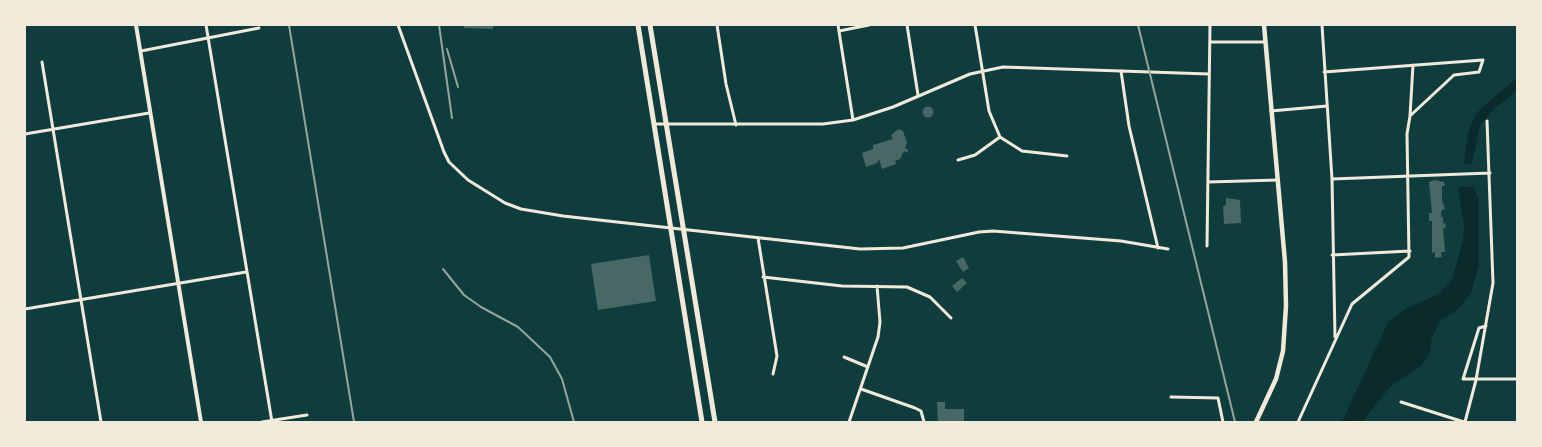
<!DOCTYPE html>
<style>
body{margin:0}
#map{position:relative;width:1542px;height:447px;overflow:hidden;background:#0f3d3e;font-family:"Titillium Web",sans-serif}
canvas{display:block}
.frame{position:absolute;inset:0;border:26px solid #f1e9da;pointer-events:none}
</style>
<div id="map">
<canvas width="1542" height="447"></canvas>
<div class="frame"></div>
</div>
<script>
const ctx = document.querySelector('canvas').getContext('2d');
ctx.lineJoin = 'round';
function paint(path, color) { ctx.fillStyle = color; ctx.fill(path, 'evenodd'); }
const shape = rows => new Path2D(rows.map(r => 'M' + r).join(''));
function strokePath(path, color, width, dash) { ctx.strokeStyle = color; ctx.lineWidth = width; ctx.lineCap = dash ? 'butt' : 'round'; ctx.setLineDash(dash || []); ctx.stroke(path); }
paint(shape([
 [1517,78,1517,90,1493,110,1480,126,1472,163,1464,164,1468,133,1475,116,1481,108],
 [1460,187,1474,187,1479,200,1479,264,1471,293,1458,309,1440,321,1432,338,1429,355,1421,366,1391,386,1362,422,1342,422,1388,322,1407,308,1437,295,1452,280,1463,240,1464,225,1458,189]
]), '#0a2a2b');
paint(shape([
 [464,25,493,25,493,29,464,28],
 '922.5 112a5.5 5.5 0 1 1 11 0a5.5 5.5 0 1 1-11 0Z',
 [899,129,903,131,907,143,905,148,908,150,907,153,904,151,900,159,895,161,896,164,882,169,879,159,877,163,866,167,862,153,873,149,873,145,893,139,891,135],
 [1435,180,1444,182,1445,186,1442,186,1442,200,1445,209,1442,210,1441,213,1441,217,1443,217,1443,224,1445,223,1446,228,1443,228,1445,252,1441,252,1442,257,1435,258,1435,252,1432,253,1432,221,1429,221,1429,213,1432,213,1429,182],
 [1226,198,1240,200,1241,223,1224,224,1223,206,1226,205],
 [649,255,656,301,598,310,591,264],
 [963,257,969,268,963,272,956,261],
 [962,278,967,283,957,292,952,286],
 [937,402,945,402,945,409,964,409,964,422,938,422]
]), '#486865');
strokePath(shape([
 [206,25,272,422],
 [398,25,444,152,449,162,468,180,505,203,521,209,563,216,860,249,903,248,979,232,993,231,1121,241,1168,249],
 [717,25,726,84,736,125],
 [838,25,853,120],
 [907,25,918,95],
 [975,25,989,111,1000,137,1022,151,1067,156],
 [1322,25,1332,179,1335,337],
 [839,31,869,25],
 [1210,42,1265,42],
 [141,51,259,28],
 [42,62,101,422],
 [1121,71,1129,126,1158,248],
 [1324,72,1483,60,1479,72,1454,75,1411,115],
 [1271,111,1327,106],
 [654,124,823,124,853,120,893,107,970,74,1003,67,1209,74],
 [25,134,149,113],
 [958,160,975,155,1000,137],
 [1332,179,1490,173],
 [1208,182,1278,180],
 [758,238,777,356,773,374],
 [1207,246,1210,25],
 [1332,255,1410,251],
 [763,277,842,286,907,287,930,297,951,318],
 [25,309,246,272],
 [1486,326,1479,328,1463,379,1517,379],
 [844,357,868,367],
 [861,389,915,408,921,411,924,422],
 [1171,397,1218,398,1223,422],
 [1401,402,1464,422],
 [262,422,307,415],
 [849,422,878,337,880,322,877,286],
 [1298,422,1352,304,1409,257,1407,134,1410,116,1413,65],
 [1465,422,1476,380,1493,283,1487,121]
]), '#f1e9da', 3);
strokePath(shape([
 [136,25,201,422]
]), '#f1e9da', 4);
strokePath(shape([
 [1256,422,1276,379,1283,351,1286,306,1285,262,1264,25]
]), '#f1e9da', 4.5);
strokePath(shape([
 [638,25,702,422],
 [650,25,715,422]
]), '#f1e9da', 5);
strokePath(shape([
 [289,25,354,422],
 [439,25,452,118],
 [1138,25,1235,422],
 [447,49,458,87],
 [443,269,464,295,481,307,518,327,550,357,562,379,574,422]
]), '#97a49c', 2);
</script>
